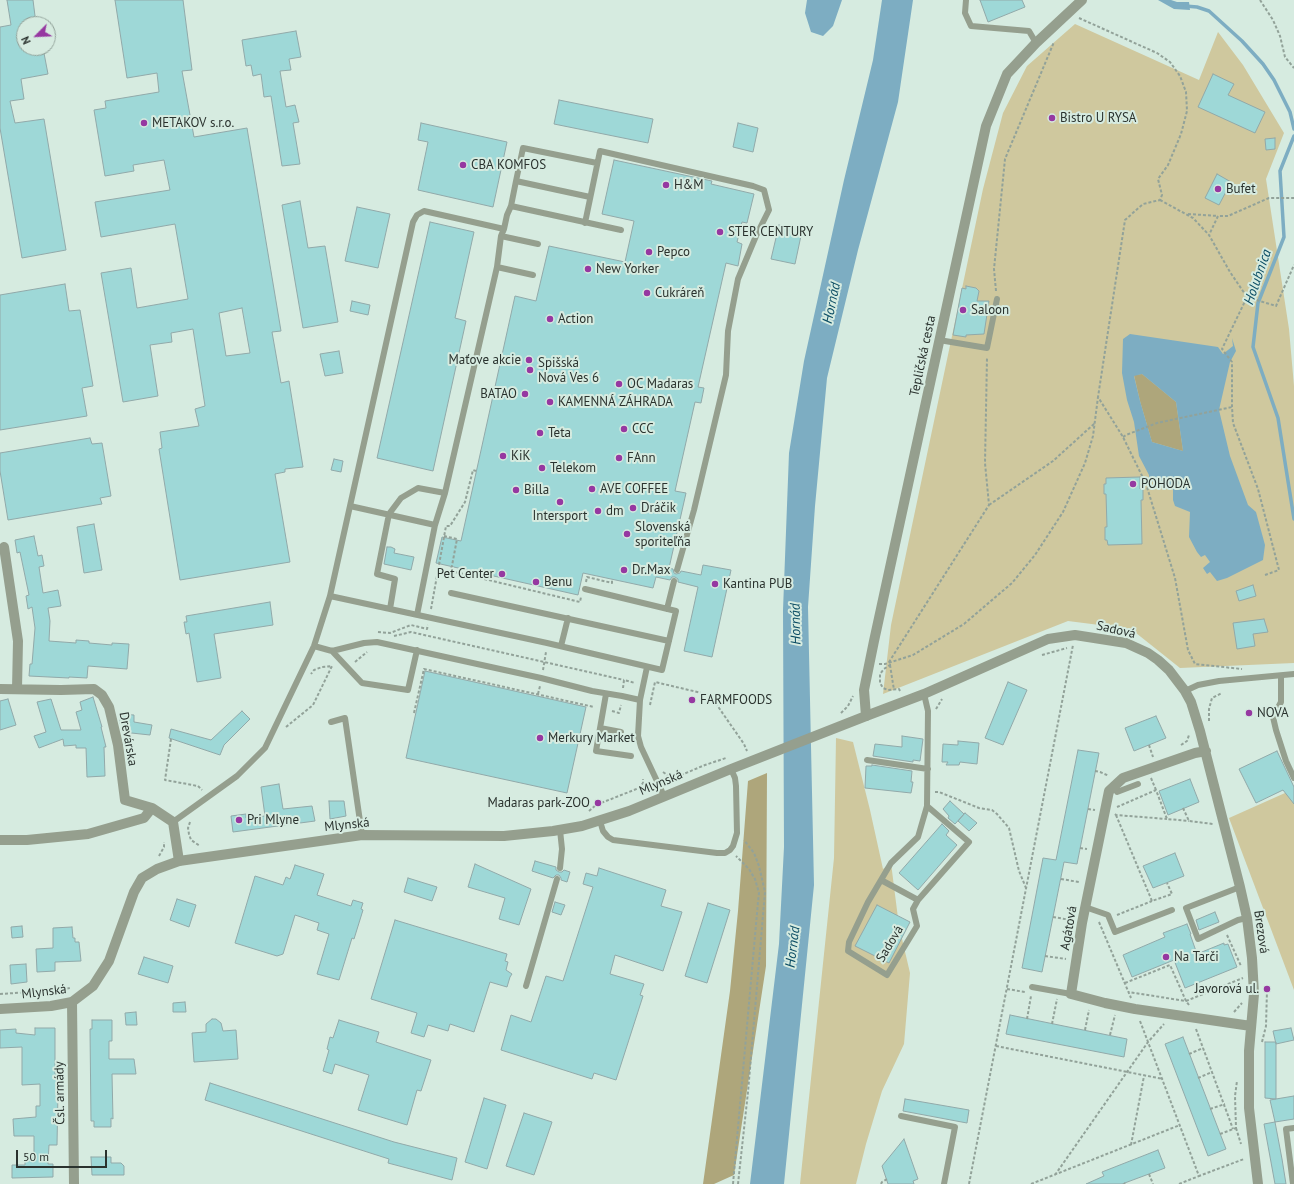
<!DOCTYPE html>
<meta charset="utf-8">
<style>
body{margin:0}
#map{position:relative;width:1294px;height:1184px;overflow:hidden;background:#d6ebe0;font-family:"PT Sans",sans-serif}
canvas{display:block}
.north{position:absolute;left:16px;top:16px;width:40px;height:40px;box-sizing:border-box;background:#d6ebe0;border:1px solid #91a199;border-radius:50%;rotate:246deg;font-size:11px;font-weight:700;line-height:16px;text-align:center;color:#2a322e}
.north::after{content:'';display:block;margin:auto;width:14px;height:18px;background:#9638a1;clip-path:polygon(50% 0,100% 100%,50% 72%,0 100%)}
.scale{position:absolute;left:16px;top:1150px;width:91px;height:18px;box-sizing:border-box;border:2px solid #2a322e;border-top:0;padding-left:5px;font-size:12px;line-height:14px;white-space:nowrap;color:#2a322e;-webkit-text-stroke:3px #d6ebe0;paint-order:stroke}
</style>
<div id="map">
<canvas width="1294" height="1184"></canvas>
<div class="north">N</div>
<div class="scale">50 m</div>
</div>
<script>
const ctx = document.querySelector('canvas').getContext('2d');
ctx.lineJoin = 'round';
function paint(path, color) { ctx.fillStyle = color; ctx.fill(path, 'evenodd'); }
const shape = rows => new Path2D(rows.map(r => 'M' + r).join(''));
function strokePath(path, color, width, dash) { ctx.strokeStyle = color; ctx.lineWidth = width; ctx.lineCap = dash ? 'butt' : 'round'; ctx.setLineDash(dash || []); ctx.stroke(path); }
function write(font, color, halo, rows, align = 'center') {
  ctx.font = font + ' "PT Sans",sans-serif'; ctx.lineWidth = 4; ctx.setLineDash([]); ctx.textBaseline = 'middle'; ctx.strokeStyle = halo; ctx.fillStyle = color; for (const [text, x, y, turn = 0] of rows) {
    ctx.save(); ctx.translate(x, y); ctx.rotate((+turn || 0) * Math.PI / 180); ctx.textAlign = isNaN(turn) ? turn : align; if (halo) ctx.strokeText(text, 0, 0); ctx.fillText(text, 0, 0); ctx.restore();
  }
}
paint(shape([
 [1075,24,1199,80,1218,32,1243,65,1284,133,1266,179,1289,329,1294,386,1294,663,1180,668,1131,629,1068,621,883,694,891,625,983,189,1003,113,1027,66],
 [836,738,853,742,870,810,883,869,891,863,899,926,910,973,904,1044,882,1091,866,1144,856,1184,800,1184,834,858],
 [1294,789,1294,990,1229,818]
]), '#cfc89e');
paint(shape([
 [1142,374,1176,402,1183,451,1152,442,1140,401,1134,375],
 [767,773,766,966,734,1175,714,1184,703,1184,730,991,738,911,748,781]
]), '#aea67b');
paint(shape([
 [807,0,842,0,833,26,823,36,811,32,805,13],
 [882,0,913,0,898,102,858,250,827,378,815,506,808,607,814,885,784,1184,750,1184,779,944,784,847,783,610,789,453,804,361,844,180,873,60],
 [1158,0,1171,0,1177,2,1189,2,1190,10,1174,9],
 [1130,334,1218,347,1223,354,1233,346,1232,338,1236,351,1230,362,1219,410,1230,456,1248,505,1256,512,1265,545,1263,560,1227,578,1217,581,1210,572,1207,574,1203,568,1210,562,1205,555,1201,557,1197,552,1189,537,1190,512,1175,506,1173,500,1173,490,1172,488,1154,483,1149,477,1149,475,1139,456,1134,422,1127,400,1122,373,1123,339],
 [1142,374,1176,402,1183,451,1152,442,1140,401,1134,376]
]), '#7dadc2');
strokePath(shape([
 [1185,6,1197,7,1209,11,1242,41,1263,64,1274,80,1290,112,1294,129],
 [1294,136,1280,171,1284,237,1258,303,1253,347,1278,418,1294,519]
]), '#7dadc2', 3.5);
const building = shape([
 [7,0,33,0,36,24,24,24,24,48,43,48,48,74,21,79,24,99,10,101,15,123,44,119,66,250,22,258,0,128,0,27,11,25,7,0],
 [115,0,183,0,192,70,182,71,194,137,247,128,281,331,272,332,281,383,289,381,303,467,285,469,285,472,275,474,290,562,180,580,159,449,162,448,160,432,199,426,195,409,205,406,193,329,171,333,172,342,150,345,158,396,123,402,101,273,131,268,137,308,188,299,175,224,101,237,95,202,170,190,164,160,133,165,134,171,105,176,94,110,106,108,105,101,159,92,157,73,127,78,115,0],
 [242,308,250,353,226,356,219,313,242,308],
 [980,0,1022,0,1025,7,988,22,980,0],
 [296,31,301,57,289,59,291,70,280,71,286,107,295,105,299,122,293,123,300,164,282,166,271,96,264,97,261,74,253,76,251,65,246,66,242,40,296,31],
 [1213,74,1234,84,1228,95,1265,112,1255,133,1198,107,1213,74],
 [559,100,653,119,648,143,554,124,559,100],
 [421,123,507,142,493,207,418,190,428,142,418,140,421,123],
 [738,123,758,128,753,152,733,147,738,123],
 [1275,138,1275,149,1266,150,1265,139,1275,138],
 [614,160,712,181,711,184,754,194,747,223,742,222,737,242,742,244,738,266,726,263,698,387,704,388,701,403,695,402,675,491,686,493,669,568,673,569,674,573,676,574,680,573,681,571,701,575,703,565,731,570,712,657,684,651,698,587,678,582,678,579,675,577,672,577,670,580,656,577,653,588,583,573,578,595,436,563,442,537,461,541,515,296,536,301,549,246,625,262,634,221,602,214,614,160],
 [1217,174,1231,182,1219,205,1205,198,1217,174],
 [300,201,308,248,325,246,338,322,303,328,282,205,300,201],
 [357,207,390,214,378,268,345,261,357,207],
 [430,222,474,232,455,318,466,321,433,471,377,458,430,222],
 [779,225,802,231,795,264,771,259,779,225],
 [65,284,69,311,80,310,93,386,82,388,87,416,0,430,0,295,65,284],
 [966,286,976,288,979,291,977,301,989,301,984,334,966,335,966,337,953,335,962,288,966,289,966,286],
 [352,301,370,305,368,315,350,311,352,301],
 [339,351,343,373,325,376,320,354,339,351],
 [90,438,92,444,102,443,111,496,100,498,102,504,8,520,0,471,0,453,90,438],
 [334,459,343,461,341,472,331,470,334,459],
 [1140,477,1140,489,1143,489,1143,500,1141,500,1142,544,1108,545,1107,540,1105,540,1105,527,1107,527,1106,494,1104,494,1104,484,1106,484,1106,478,1140,477],
 [94,524,102,570,84,573,77,527,94,524],
 [34,536,38,556,42,555,44,566,39,567,43,593,58,590,61,606,48,608,50,621,49,641,76,643,76,640,89,641,89,643,112,645,112,643,129,644,127,669,88,666,87,678,69,677,69,678,29,676,30,664,32,664,35,628,32,607,28,609,26,596,29,595,20,552,17,553,15,540,34,536],
 [387,547,391,547,395,549,394,553,414,557,411,570,384,564,387,547],
 [1253,585,1256,596,1239,601,1236,591,1253,585],
 [270,602,273,625,214,634,221,678,197,682,189,633,186,634,184,622,187,622,186,616,270,602],
 [1264,619,1268,632,1253,634,1255,646,1237,649,1233,623,1264,619],
 [425,671,586,707,567,793,406,758,425,671],
 [1008,682,1027,690,1003,745,985,738,1008,682],
 [93,697,102,727,101,727,106,747,104,747,105,776,87,777,86,748,76,748,76,745,64,746,63,739,39,748,34,736,46,732,37,702,51,699,61,730,81,730,76,712,82,710,80,702,93,697],
 [8,699,16,725,0,730,0,701,8,699],
 [242,711,250,719,224,745,220,755,169,738,171,729,211,740,242,711],
 [120,714,134,715,134,722,152,725,150,735,122,732,123,724,120,724,120,714],
 [1156,716,1166,738,1134,751,1125,728,1156,716],
 [902,736,923,739,920,761,913,760,913,762,873,756,875,744,902,747,902,736],
 [958,741,979,743,977,764,960,762,959,765,946,765,948,762,942,762,943,744,958,745,958,741],
 [1078,750,1099,753,1077,864,1064,862,1042,972,1022,968,1043,858,1056,860,1078,750],
 [1277,751,1294,787,1294,804,1283,790,1256,803,1239,769,1277,751],
 [872,765,912,771,911,782,913,782,911,793,865,788,866,766,872,766,872,765],
 [1190,779,1199,802,1168,815,1159,791,1190,779],
 [279,784,283,809,312,806,315,821,233,832,231,816,246,814,246,818,265,816,261,787,279,784],
 [329,801,344,801,346,816,330,819,329,801],
 [950,801,964,814,955,824,948,818,949,816,943,809,950,801],
 [965,813,977,823,969,831,958,821,965,813],
 [942,824,949,831,946,835,957,845,918,890,899,873,942,824],
 [1175,853,1184,876,1153,888,1143,866,1175,853],
 [535,861,556,867,556,870,559,872,562,872,564,870,570,872,567,882,561,880,561,878,559,875,556,875,553,878,532,871,535,861],
 [475,864,531,889,519,925,499,919,505,898,468,887,475,864],
 [295,865,324,874,317,895,351,906,353,900,363,903,361,909,363,910,354,939,352,938,339,980,317,974,329,934,317,930,319,923,295,915,283,954,277,956,235,943,255,876,283,885,286,877,290,879,295,865],
 [599,868,666,890,661,906,682,912,663,971,615,955,610,974,644,984,640,995,643,996,616,1080,594,1073,592,1079,501,1050,511,1015,531,1022,546,976,563,981,593,887,583,884,586,873,597,876,599,868],
 [408,878,437,887,432,901,404,892,408,878],
 [177,899,196,905,189,927,170,920,177,899],
 [555,902,565,905,561,915,552,912,555,902],
 [708,903,730,910,707,983,685,976,708,903],
 [877,905,910,922,889,963,855,946,877,905],
 [1215,912,1219,922,1199,930,1196,920,1215,912],
 [395,920,507,954,505,961,508,962,506,970,512,974,510,977,507,987,490,982,474,1032,450,1024,448,1031,428,1025,424,1037,411,1033,417,1013,371,999,395,920],
 [1187,924,1191,934,1190,934,1197,954,1224,943,1224,945,1228,944,1237,967,1185,988,1174,960,1132,977,1123,955,1165,937,1163,933,1187,924],
 [22,926,23,937,12,938,11,927,22,926],
 [72,927,73,938,75,938,75,942,79,942,81,961,55,962,55,971,37,972,36,949,53,948,53,928,72,927],
 [144,957,173,966,168,983,138,974,144,957],
 [26,964,27,982,11,984,10,965,26,964],
 [185,1002,186,1012,173,1012,173,1003,185,1002],
 [136,1012,137,1025,126,1025,125,1013,136,1012],
 [1010,1015,1127,1039,1124,1057,1006,1034,1010,1015],
 [212,1019,216,1019,221,1023,223,1031,236,1030,238,1059,194,1062,192,1033,206,1032,206,1024,212,1019],
 [92,1020,112,1020,112,1041,109,1041,109,1059,134,1059,136,1074,112,1074,113,1119,111,1118,111,1127,94,1127,94,1121,91,1121,90,1029,92,1029,92,1020],
 [339,1020,379,1032,376,1042,431,1060,421,1091,417,1090,407,1125,358,1110,369,1075,335,1064,332,1074,323,1071,329,1050,327,1049,330,1037,333,1038,339,1020],
 [35,1028,55,1028,55,1074,57,1074,58,1091,57,1145,49,1145,48,1164,53,1164,53,1177,12,1178,12,1165,25,1165,25,1158,34,1158,34,1136,14,1136,13,1119,36,1117,36,1106,40,1106,40,1084,22,1085,22,1047,0,1048,0,1030,16,1029,16,1033,35,1035,35,1028],
 [1291,1028,1294,1040,1276,1044,1273,1031,1291,1028],
 [1183,1037,1226,1149,1208,1156,1165,1044,1183,1037],
 [1265,1042,1276,1042,1276,1099,1265,1098,1265,1042],
 [210,1083,394,1142,457,1158,452,1180,388,1163,389,1159,205,1100,210,1083],
 [1294,1096,1294,1119,1275,1122,1270,1100,1294,1096],
 [484,1098,506,1105,487,1169,465,1162,484,1098],
 [905,1099,969,1110,967,1123,903,1111,905,1099],
 [524,1113,552,1122,534,1175,506,1166,524,1113],
 [1275,1122,1282,1159,1286,1184,1275,1184,1266,1135,1264,1124,1275,1122],
 [904,1139,918,1179,913,1181,914,1184,888,1184,882,1166,904,1139],
 [1158,1150,1165,1168,1122,1184,1086,1184,1104,1176,1102,1172,1158,1150],
 [91,1157,111,1157,111,1163,121,1163,124,1166,124,1175,92,1175,91,1157]
]);
paint(building, '#9ed8d7');
strokePath(building, '#91a9a9', 1);
strokePath(shape([
 [1260,0,1273,20,1280,36,1285,57,1294,68],
 [1079,18,1157,53,1170,62,1180,76,1186,92,1187,111,1181,134,1168,165,1158,179,1162,195,1160,200,1143,204,1125,220,1098,397],
 [1160,200,1193,218,1209,235],
 [1188,214,1218,216],
 [996,291,994,269,1005,159,1054,42],
 [1247,297,1276,306,1294,265],
 [1123,437,1126,435,1157,423,1232,407],
 [989,505,1053,461,1095,423],
 [444,536,457,539,451,571,580,602,581,597],
 [1265,575,1279,570,1258,489,1233,423,1232,407,1232,362,1222,349,1247,297,1230,272,1209,235,1218,216,1228,216,1269,198,1294,198],
 [586,582,587,577,612,583,612,579],
 [431,609,446,526,450,526,465,502,473,470,476,471],
 [378,632,390,633,411,625,427,629,428,625],
 [394,636,411,632,624,680],
 [1042,655,1067,648],
 [355,662,367,652],
 [879,664,885,664,913,655,964,624,1012,583,1035,555,1063,512,1085,463,1093,436,1098,397,1123,437,1146,484,1175,578,1188,650,1195,664,1242,669],
 [890,665,894,690],
 [543,670,546,652],
 [623,688,624,680,635,683],
 [900,691,899,689,888,690,883,688,880,683,880,674,884,669,890,665,889,662,989,505,985,463,987,357],
 [538,694,540,686],
 [650,705,655,682,710,695,744,744,747,751],
 [936,709,942,699],
 [612,711,619,713,621,705],
 [414,713,424,669,594,707],
 [841,713,848,706,853,696],
 [1209,721,1209,709,1212,698,1222,693],
 [286,727,313,705,332,666,322,667,314,670,311,674],
 [171,739,165,780,198,786,202,790],
 [1149,745,1153,757],
 [1181,745,1187,741,1189,735],
 [1095,771,1100,772,1109,776],
 [663,772,670,777,674,778,705,765,726,758],
 [1151,778,1156,790],
 [935,792,939,792,979,808,992,810,997,814,1009,828,1019,871,1026,888],
 [1117,807,1156,790,1167,819,1189,821],
 [1183,808,1189,821,1213,824],
 [1088,809,1095,810],
 [589,811,596,805,639,788,643,783,643,779],
 [1115,814,1116,815,1167,819],
 [1116,815,1152,901,1172,894,1167,883],
 [190,822,188,828,189,834,191,840,200,846],
 [1080,848,1087,849],
 [159,856,164,847,164,842],
 [1061,879,1079,882],
 [1117,915,1152,901],
 [1053,917,1071,920],
 [1099,922,1131,998],
 [1227,935,1241,966],
 [1045,956,1066,959],
 [1125,983,1170,965,1186,1001,1128,992],
 [1007,989,1025,992],
 [60,993,60,990,70,988],
 [0,994,60,990],
 [1189,1005,1186,1001,1243,978],
 [1234,1012,1242,1003],
 [1027,1019,1031,996],
 [1140,1021,1199,1176,1244,1159],
 [1052,1024,1057,999],
 [1196,1029,1233,1129],
 [1085,1030,1089,1010],
 [1110,1035,1115,1015],
 [1262,1042,1266,1026,1267,990],
 [996,1046,1163,1079],
 [1189,1054,1203,1048],
 [1198,1078,1212,1072],
 [1210,1109,1225,1104],
 [1236,1128,1241,1144],
 [1220,1134,1236,1128,1235,1096,1237,1081],
 [1131,1145,1144,1076],
 [1149,1174,1153,1184],
 [1055,1175,1148,1042,1164,1024],
 [1124,1183,1125,1184],
 [733,1184,758,902,759,893,755,879,749,869,736,856],
 [738,1184,748,1092,765,892,759,866,754,853,744,840],
 [881,1184,882,1182,887,1179],
 [969,1184,1073,645],
 [1031,1184,1180,1125],
 [1179,1184,1199,1176]
]), '#92a299', 2, [3, 2]);
strokePath(shape([
 [966,0,965,13,971,26,1029,31,1036,43],
 [590,197,516,181,523,148,597,163],
 [511,206,516,181],
 [585,223,600,151,753,186,764,190,769,210,756,236,738,279,728,331,726,375,694,510,677,570],
 [504,229,507,215,511,206,621,230],
 [501,236,538,244],
 [497,267,533,275],
 [939,340,987,348,997,299],
 [350,506,413,222,417,215,424,211,504,229,501,236,497,267,445,493,435,525,417,615],
 [451,593,669,641],
 [330,596,547,643,662,670,676,611,585,589],
 [390,609,395,579,377,574,389,514,401,498,418,488,445,493],
 [667,609,674,581],
 [314,646,332,651,364,643,377,642,541,678,592,691,622,696,640,700],
 [561,646,568,618],
 [332,651,362,683,408,690,417,650],
 [647,667,640,700,638,736,641,747,664,796],
 [1281,676,1281,702,1273,717,1276,730,1286,761,1294,778],
 [1185,691,1198,685,1219,681,1294,674],
 [606,694,596,751,631,756],
 [924,694,928,711,927,806],
 [331,722,345,718,362,835],
 [600,728,621,732],
 [867,760,928,769],
 [1114,786,1117,792,1138,784],
 [600,821,603,831,608,837,613,840,717,853,725,853,730,850,733,846,737,833,736,786,735,778,731,769],
 [173,822,237,776,265,748,314,646,330,596,350,506,435,525],
 [560,868,562,849,560,830],
 [881,880,891,863,918,837,927,806,969,842,918,900,881,880,868,902,849,942,848,951,887,975,917,926,913,909,918,900],
 [1240,887,1186,908,1198,939,1238,920,1247,918],
 [1085,907,1108,915,1115,932,1172,910],
 [526,986,557,879],
 [1032,987,1071,994],
 [901,1116,955,1127,944,1184],
 [1293,1184,1286,1129,1294,1128]
]), '#959f8e', 6);
strokePath(shape([
 [4,547,18,641,17,689],
 [0,689,61,690,94,689,102,695,109,707,118,745,125,800,152,808,173,822,179,861],
 [866,716,924,694,1048,639,1075,635,1126,643,1148,653,1158,660,1169,670,1185,691,1191,702,1200,731,1240,887,1247,918,1252,958,1254,994,1249,1051,1249,1108,1258,1184],
 [1206,751,1195,753,1123,778,1109,791,1082,923,1071,994,1105,1003,1135,1009,1251,1026],
 [0,840,27,840,88,834,144,818,152,808],
 [72,1002,74,1184]
]), '#959f8e', 10);
strokePath(shape([
 [0,1009,51,1006,72,1002,93,986,109,961,134,892,142,878,157,869,179,861,362,835,504,836,553,831,582,826,629,811,731,769,866,716,864,690,874,641,986,126,1007,74,1036,43,1082,0]
]), '#959f8e', 10);
for (const [x, y, r, color] of [
 [1052,118,4,"#9638a1"],
 [144,123,4,"#9638a1"],
 [463,165,4,"#9638a1"],
 [666,185,4,"#9638a1"],
 [1218,189,4,"#9638a1"],
 [720,232,4,"#9638a1"],
 [649,252,4,"#9638a1"],
 [588,269,4,"#9638a1"],
 [647,293,4,"#9638a1"],
 [963,310,4,"#9638a1"],
 [550,319,4,"#9638a1"],
 [529,360,4,"#9638a1"],
 [530,370,4,"#9638a1"],
 [619,384,4,"#9638a1"],
 [525,394,4,"#9638a1"],
 [550,402,4,"#9638a1"],
 [624,429,4,"#9638a1"],
 [540,433,4,"#9638a1"],
 [503,456,4,"#9638a1"],
 [619,458,4,"#9638a1"],
 [542,468,4,"#9638a1"],
 [1133,484,4,"#9638a1"],
 [592,489,4,"#9638a1"],
 [516,490,4,"#9638a1"],
 [560,502,4,"#9638a1"],
 [633,508,4,"#9638a1"],
 [598,511,4,"#9638a1"],
 [627,534,4,"#9638a1"],
 [624,570,4,"#9638a1"],
 [502,574,4,"#9638a1"],
 [536,582,4,"#9638a1"],
 [715,584,4,"#9638a1"],
 [692,700,4,"#9638a1"],
 [1249,713,4,"#9638a1"],
 [540,738,4,"#9638a1"],
 [598,803,4,"#9638a1"],
 [239,820,4,"#9638a1"],
 [1166,957,4,"#9638a1"],
 [1267,989,4,"#9638a1"]
]) { const dot = new Path2D(); dot.arc(x, y, r, 0, 2 * Math.PI); ctx.fillStyle = color; ctx.fill(dot); strokePath(dot, '#d6ebe0', 1.5); }
write('13px', '#2a322e', '#d6ebe0', [
 ["Bistro U RYSA",1060,118],
 ["METAKOV s.r.o.",152,123],
 ["CBA KOMFOS",471,165],
 ["H&M",674,185],
 ["Bufet",1226,189],
 ["STER CENTURY",728,232],
 ["Pepco",657,252],
 ["New Yorker",596,269],
 ["Cukráreň",655,293],
 ["Saloon",971,310],
 ["Action",558,319],
 ["Maťove akcie",521,360,"right"],
 ["Spišská",538,363],
 ["Nová Ves 6",538,378],
 ["OC Madaras",627,384],
 ["BATAO",517,394,"right"],
 ["KAMENNÁ ZÁHRADA",558,402],
 ["CCC",632,429],
 ["Teta",548,433],
 ["KiK",511,456],
 ["FAnn",627,458],
 ["Telekom",550,468],
 ["POHODA",1141,484],
 ["AVE COFFEE",600,489],
 ["Billa",524,490],
 ["Dráčik",641,508],
 ["dm",606,511],
 ["Intersport",560,516,"center"],
 ["Slovenská",635,527],
 ["sporiteľňa",635,542],
 ["Dr.Max",632,570],
 ["Pet Center",494,574,"right"],
 ["Benu",544,582],
 ["Kantina PUB",723,584],
 ["FARMFOODS",700,700],
 ["NOVA",1257,713],
 ["Merkury Market",548,738],
 ["Madaras park-ZOO",590,803,"right"],
 ["Pri Mlyne",247,820],
 ["Na Tarči",1174,957],
 ["Javorová ul.",1259,989,"right"]
], 'left');
write('13px', '#2a322e', '#d6ebe0', [
 ["Tepličská cesta",923,356,-78],
 ["Sadová",1116,630,13],
 ["Drevárska",128,739,80],
 ["Mlynská",661,783,-23],
 ["Mlynská",347,825,-6],
 ["Agátová",1069,928,-80],
 ["Brezová",1261,932,82],
 ["Sadová",890,944,-59],
 ["Mlynská",44,992,-7],
 ["Čsl. armády",60,1093,-91]
]);
write('italic 14px', '#0a4c63', '#d6ebe0', [
 ["Holubnica",1258,277,-71],
 ["Hornád",832,303,-78],
 ["Hornád",796,624,-91],
 ["Hornád",793,947,-83]
]);
</script>
